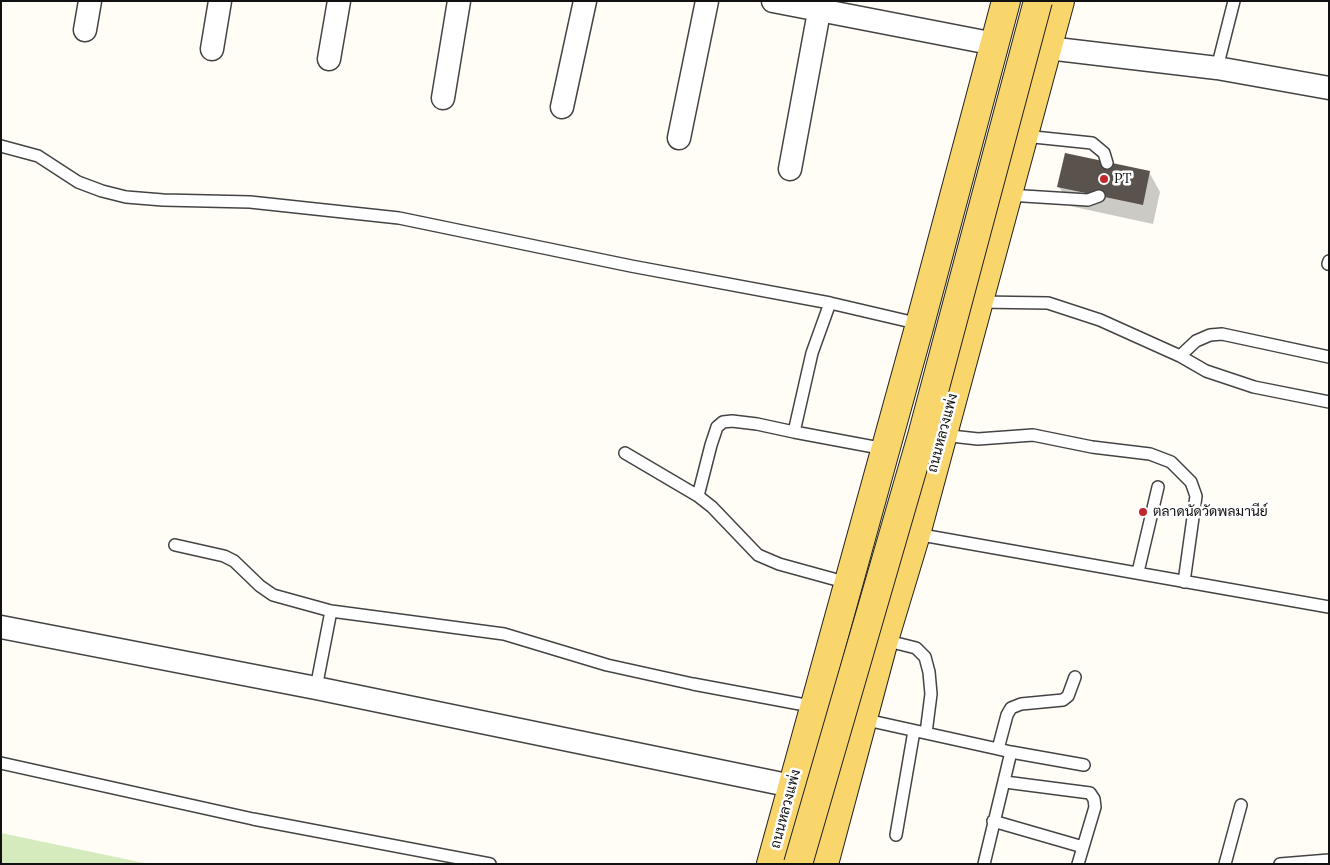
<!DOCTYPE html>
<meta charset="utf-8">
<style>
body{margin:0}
#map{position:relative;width:1330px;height:865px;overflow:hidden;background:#fffdf5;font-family:Lora,serif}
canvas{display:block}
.frame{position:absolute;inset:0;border:2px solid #111;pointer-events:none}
</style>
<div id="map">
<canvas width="1330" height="865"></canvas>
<div class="frame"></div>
</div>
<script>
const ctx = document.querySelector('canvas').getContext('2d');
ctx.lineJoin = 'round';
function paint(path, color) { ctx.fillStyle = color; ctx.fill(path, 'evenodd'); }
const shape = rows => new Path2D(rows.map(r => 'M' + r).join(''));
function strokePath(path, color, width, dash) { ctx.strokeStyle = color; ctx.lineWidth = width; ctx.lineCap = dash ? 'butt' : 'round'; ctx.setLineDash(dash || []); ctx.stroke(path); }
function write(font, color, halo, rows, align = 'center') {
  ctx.font = font + ' Lora,Sarabun,serif'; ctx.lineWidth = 5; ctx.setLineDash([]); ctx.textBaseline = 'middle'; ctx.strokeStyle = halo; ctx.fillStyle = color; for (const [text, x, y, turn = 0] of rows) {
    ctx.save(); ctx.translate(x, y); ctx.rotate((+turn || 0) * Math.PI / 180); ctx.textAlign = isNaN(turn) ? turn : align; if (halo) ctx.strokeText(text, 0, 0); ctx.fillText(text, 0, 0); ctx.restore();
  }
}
paint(shape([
 [1,833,149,864,1,864]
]), '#d5ebbd');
paint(shape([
 [1149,172,1160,192,1153,224,1070,206,1059,187]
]), '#0003');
paint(shape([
 [1065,153,1150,171,1143,205,1057,187]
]), '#5a524d');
const service = shape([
 [1217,68,1234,1],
 [1024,136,1092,143,1104,153,1107,163],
 [1,146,38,156,78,182,102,191,126,197,163,200,250,202,399,218,631,266,830,303,920,324],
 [1008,195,1088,200,1099,196],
 [1328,264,1329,261],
 [979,302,1048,303,1100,320,1180,356,1206,371,1254,387,1329,402],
 [1180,356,1196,341,1210,335,1222,334,1329,357],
 [794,432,812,353,830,303],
 [942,435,978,439,1033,435,1092,447,1150,454,1171,462,1191,482,1196,496,1184,582],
 [625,453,698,496,712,507,758,555,779,564,848,583],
 [698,496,711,445,717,427,723,422,732,421,757,424,794,432,885,449],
 [916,534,1329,607],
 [175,545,224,556,234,561,260,586,273,595,331,611,504,634,607,665,693,684,816,707],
 [1138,572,1158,487],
 [884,640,916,648,925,657,929,672,931,694,926,733],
 [316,688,331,611],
 [862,719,998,749,1007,715,1011,708,1021,704,1063,700,1068,696,1075,677],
 [1011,752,1084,765],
 [1,763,253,819,490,864],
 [1005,782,1090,793,1094,799,1095,807,1078,864],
 [993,821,1083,847],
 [896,835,914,731],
 [984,864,1011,752,998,749],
 [1225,864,1241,805],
 [1280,864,1329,860]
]);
const minor = shape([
 [773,1,995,44],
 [85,30,90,1],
 [1048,48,1217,68,1329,88],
 [212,49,220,1],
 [329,59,339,1],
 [443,98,459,1],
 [562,107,585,1],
 [679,138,707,1],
 [790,169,821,1],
 [1,627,316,688,792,786]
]);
const primary = shape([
 [771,864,920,324,1006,1],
 [824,864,884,640,916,534,1060,1]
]);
strokePath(service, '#444', 14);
strokePath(minor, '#444', 25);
strokePath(primary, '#222', 30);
strokePath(service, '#fff', 11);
strokePath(minor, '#fff', 22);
strokePath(primary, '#f9d66b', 28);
const primaryBridge = shape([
 [798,864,922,436,1038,1]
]);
strokePath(primaryBridge, '#222', 30, []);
strokePath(primaryBridge, '#f9d66b', 28);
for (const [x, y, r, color] of [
 [1104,179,5,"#c4262e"],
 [1143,512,5,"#c4262e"]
]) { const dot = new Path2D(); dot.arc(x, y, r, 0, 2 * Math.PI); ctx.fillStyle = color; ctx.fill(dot); strokePath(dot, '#fff', 2); }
write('14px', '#111', '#fff', [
 ["PT",1114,179],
 ["ตลาดนัดวัดพลมานีย์",1153,512]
], 'left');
write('14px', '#111', '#fff', [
 ["ถนนหลวงแพ่ง",943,433,-75],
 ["ถนนหลวงแพ่ง",786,809,-75]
]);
</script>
